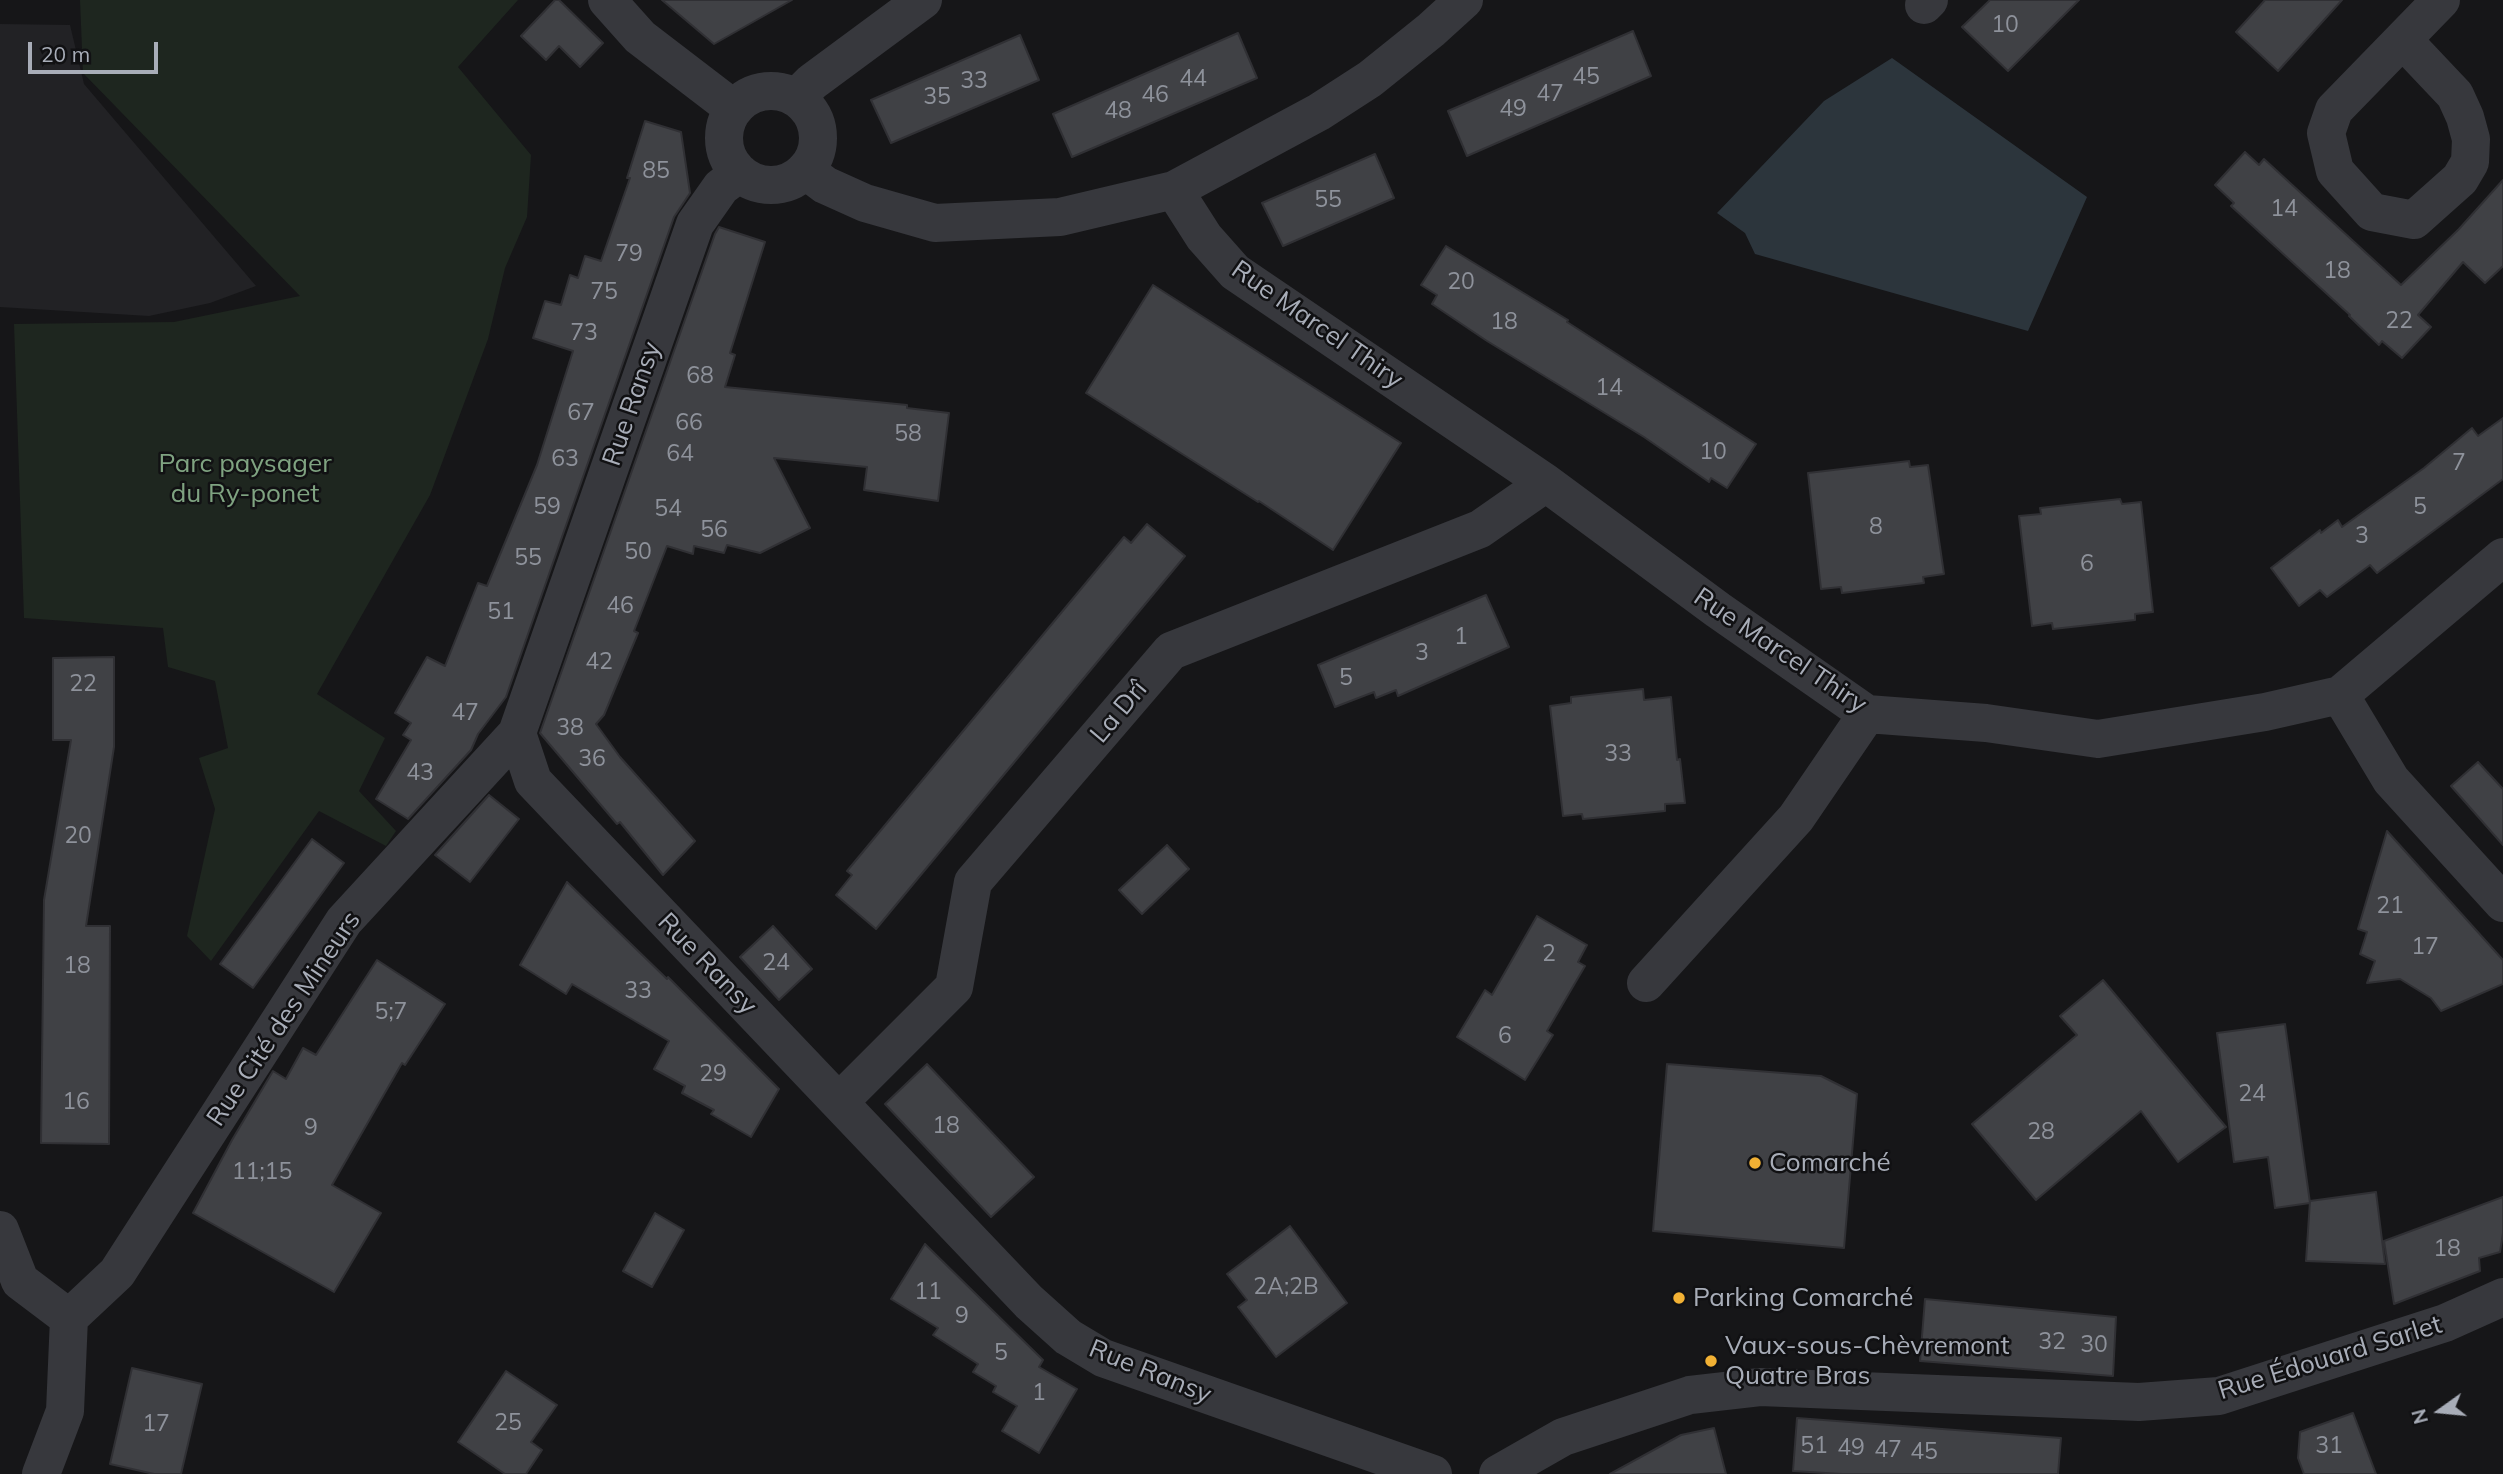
<!DOCTYPE html>
<meta charset="utf-8">
<style>
body{margin:0}
#map{position:relative;width:2503px;height:1474px;overflow:hidden;background:#161618;font-family:Mulish,sans-serif}
canvas{display:block}
.north{position:absolute;left:2405px;top:1376px;width:70px;height:70px;-webkit-text-stroke:5px #111113;paint-order:stroke;rotate:255deg;font-size:19px;font-weight:700;line-height:28px;text-align:center;color:#a8adb8}
.north::after{content:'';display:block;margin:auto;width:24px;height:32px;background:#a8adb8;clip-path:polygon(50% 0,100% 100%,50% 72%,0 100%)}
.scale{position:absolute;left:28px;top:42px;width:130px;height:32px;box-sizing:border-box;border:4px solid #a8adb8;border-top:0;padding-left:9px;font-size:21px;line-height:24px;white-space:nowrap;color:#a8adb8;-webkit-text-stroke:5px #111113;paint-order:stroke}
</style>
<div id="map">
<canvas width="2503" height="1474"></canvas>
<div class="north">N</div>
<div class="scale">20 m</div>
</div>
<script>
const ctx = document.querySelector('canvas').getContext('2d');
ctx.lineJoin = 'round';
function paint(path, color) { ctx.fillStyle = color; ctx.fill(path, 'evenodd'); }
const shape = rows => new Path2D(rows.map(r => 'M' + r).join(''));
function strokePath(path, color, width, dash) { ctx.strokeStyle = color; ctx.lineWidth = width; ctx.lineCap = dash ? 'butt' : 'round'; ctx.setLineDash(dash || []); ctx.stroke(path); }
function write(font, color, halo, rows, align = 'center') {
  ctx.font = font + ' Mulish,sans-serif'; ctx.lineWidth = 5; ctx.setLineDash([]); ctx.textBaseline = 'middle'; ctx.strokeStyle = halo; ctx.fillStyle = color; for (const [text, x, y, turn = 0] of rows) {
    ctx.save(); ctx.translate(x, y); ctx.rotate((+turn || 0) * Math.PI / 180); ctx.textAlign = isNaN(turn) ? turn : align; if (halo) ctx.strokeText(text, 0, 0); ctx.fillText(text, 0, 0); ctx.restore();
  }
}
paint(shape([
 [0,24,70,25,84,84,256,286,210,303,149,316,0,307]
]), '#222225');
paint(shape([
 [80,0,518,0,458,67,531,155,527,217,505,268,488,339,430,495,317,694,385,738,359,791,396,831,386,846,319,811,211,961,187,936,215,809,199,758,228,748,215,681,168,667,163,628,24,618,14,324,174,322,300,296,83,73]
]), '#1e261f');
paint(shape([
 [1892,58,2087,197,2028,331,1755,254,1745,233,1717,213,1824,101]
]), '#2c353c');
const building = shape([
 [555,0,559,0,603,43,580,67,559,46,546,60,521,36,555,0],
 [662,0,792,0,714,44,662,0],
 [1990,0,2079,0,2008,71,1962,27,1990,0],
 [2265,0,2342,0,2278,71,2236,32,2265,0],
 [1633,31,1651,76,1467,156,1448,111,1633,31],
 [1238,33,1257,78,1072,157,1053,114,1238,33],
 [1020,35,1039,80,891,143,871,100,1020,35],
 [645,121,681,132,690,193,674,217,506,697,478,734,471,750,408,819,376,799,411,740,403,735,411,723,395,713,427,657,445,666,478,583,487,586,537,465,573,351,533,338,545,301,561,305,570,275,578,278,585,256,601,261,630,178,627,178,645,121],
 [2245,152,2259,165,2264,159,2401,285,2459,229,2503,180,2503,266,2485,283,2463,262,2418,315,2431,327,2402,358,2382,341,2379,345,2349,316,2350,315,2231,206,2234,203,2215,185,2245,152],
 [1375,154,1394,198,1283,246,1262,203,1375,154],
 [719,227,765,242,730,353,735,355,725,387,907,405,907,408,949,413,938,501,864,490,867,467,774,458,810,528,760,553,727,545,724,553,694,546,693,554,667,546,634,631,638,633,604,715,596,724,620,757,695,841,663,875,620,822,617,824,540,733,715,234,719,227],
 [1446,246,1568,320,1567,322,1756,444,1727,488,1711,478,1709,482,1644,437,1487,341,1432,304,1437,295,1421,285,1446,246],
 [1153,285,1401,443,1333,550,1259,501,1258,502,1086,393,1153,285],
 [2503,418,2503,479,2377,573,2370,565,2327,597,2320,590,2299,606,2271,568,2320,530,2321,533,2338,520,2342,527,2424,468,2472,428,2478,436,2503,418],
 [1909,461,1910,467,1928,465,1944,574,1923,577,1924,583,1842,593,1841,587,1821,589,1808,473,1909,461],
 [2120,499,2122,504,2141,502,2153,612,2135,614,2135,620,2053,629,2052,623,2032,626,2019,516,2041,514,2040,508,2120,499],
 [1147,524,1185,556,876,929,836,895,852,875,847,871,1124,537,1131,543,1147,524],
 [1486,595,1509,647,1398,696,1396,690,1376,698,1374,692,1335,707,1318,665,1486,595],
 [114,657,114,747,86,926,110,926,109,1144,41,1143,44,900,71,740,53,740,53,658,114,657],
 [1643,689,1644,700,1671,697,1677,760,1680,759,1685,803,1665,804,1665,811,1583,819,1582,814,1563,816,1550,706,1571,703,1571,697,1643,689],
 [2478,762,2503,789,2503,845,2451,786,2478,762],
 [489,795,519,819,470,882,435,855,489,795],
 [2387,831,2503,960,2503,984,2441,1011,2431,998,2400,979,2367,983,2375,961,2360,954,2367,932,2358,929,2387,831],
 [312,839,344,863,253,988,220,964,312,839],
 [1167,845,1189,869,1142,914,1119,890,1167,845],
 [567,882,667,979,668,977,779,1089,751,1137,711,1114,714,1110,682,1093,685,1086,654,1069,669,1041,572,984,566,994,520,965,567,882],
 [1537,916,1587,945,1578,962,1585,966,1547,1031,1553,1035,1525,1080,1457,1037,1485,990,1492,995,1537,916],
 [773,926,812,969,779,1000,740,957,773,926],
 [377,960,445,1004,405,1065,402,1063,332,1185,381,1213,334,1292,193,1213,232,1140,273,1071,286,1079,303,1048,316,1055,377,960],
 [2103,980,2226,1127,2178,1162,2141,1111,2036,1200,1972,1124,2077,1035,2060,1016,2103,980],
 [2285,1024,2310,1203,2275,1208,2268,1157,2234,1162,2217,1033,2285,1024],
 [927,1064,1034,1177,991,1217,885,1104,927,1064],
 [1667,1064,1821,1076,1857,1094,1844,1248,1653,1231,1667,1064],
 [2376,1192,2385,1264,2306,1261,2310,1201,2376,1192],
 [2503,1197,2503,1233,2500,1252,2479,1258,2480,1271,2394,1304,2384,1241,2503,1197],
 [655,1213,684,1230,652,1287,623,1271,655,1213],
 [1290,1226,1347,1303,1276,1357,1238,1307,1247,1300,1227,1274,1290,1226],
 [925,1244,1043,1360,1039,1367,1077,1389,1039,1453,1002,1431,1017,1406,993,1392,996,1386,973,1372,978,1364,933,1335,938,1328,891,1299,925,1244],
 [1925,1299,2116,1317,2113,1376,1920,1361,1925,1299],
 [132,1368,202,1384,181,1474,154,1474,110,1464,132,1368],
 [506,1371,557,1405,531,1442,542,1450,526,1474,505,1474,458,1442,506,1371],
 [2353,1413,2376,1474,2304,1474,2298,1458,2300,1432,2353,1413],
 [1797,1418,2061,1438,2058,1474,1842,1474,1793,1471,1797,1418],
 [1714,1428,1726,1474,1610,1474,1681,1435,1714,1428]
]);
paint(building, '#404145');
strokePath(building, '#303034', 2);
strokePath(shape([
 [607,0,640,37,734,109],
 [1924,5,1929,0],
 [2403,40,2455,95,2465,117,2471,139,2470,162,2460,179,2414,220,2372,212,2335,171,2326,133,2334,110,2441,0],
 '724 138a47 47 0 1 1 94 0a47 47 0 1 1-94 0Z',
 [796,98,812,82,923,0],
 [805,170,825,185,865,203,935,223,1060,217,1174,190,1319,112,1370,79,1431,30,1464,0],
 [740,173,721,187,695,224,517,733,533,781,1029,1302,1068,1337,1103,1358,1433,1474],
 [1174,190,1204,237,1235,272,1546,483,1718,610,1867,714,1986,723,2098,739,2265,712,2340,695,2391,780,2503,903],
 [2340,695,2503,557],
 [1646,983,1796,818,1867,714],
 [839,1102,954,987,973,882,1171,651,1480,529,1546,483],
 [0,1230,20,1281,69,1318],
 [41,1474,65,1411,69,1318,117,1273,344,921,517,733],
 [1498,1474,1563,1437,1690,1395,1760,1387,2139,1402,2219,1396,2445,1323,2503,1297]
]), '#37383d', 38);
for (const [x, y, r, color] of [
 [1755,1163,7,"#f2b134"],
 [1679,1298,7,"#f2b134"],
 [1711,1361,7,"#f2b134"]
]) { const dot = new Path2D(); dot.arc(x, y, r, 0, 2 * Math.PI); ctx.fillStyle = color; ctx.fill(dot); strokePath(dot, '#111113', 2.5); }
write('23px', '#8e929b', null, [
 ["10",2005,25],
 ["45",1586,77],
 ["44",1193,79],
 ["33",974,81],
 ["47",1550,94],
 ["46",1155,95],
 ["35",937,97],
 ["49",1513,109],
 ["48",1118,111],
 ["85",656,171],
 ["55",1328,200],
 ["14",2284,209],
 ["79",629,254],
 ["18",2337,271],
 ["20",1461,282],
 ["75",604,292],
 ["22",2399,321],
 ["18",1504,322],
 ["73",584,333],
 ["68",700,376],
 ["14",1609,388],
 ["67",581,413],
 ["66",689,423],
 ["58",908,434],
 ["10",1713,452],
 ["64",680,454],
 ["63",565,459],
 ["7",2459,463],
 ["59",547,507],
 ["5",2420,507],
 ["54",668,509],
 ["8",1876,527],
 ["56",714,530],
 ["3",2362,536],
 ["50",638,552],
 ["55",528,558],
 ["6",2087,564],
 ["46",620,606],
 ["51",501,612],
 ["1",1461,637],
 ["3",1422,653],
 ["42",599,662],
 ["5",1346,678],
 ["22",83,684],
 ["47",465,713],
 ["38",570,728],
 ["33",1618,754],
 ["36",592,759],
 ["43",420,773],
 ["20",78,836],
 ["21",2390,906],
 ["17",2425,947],
 ["2",1549,954],
 ["24",776,963],
 ["18",77,966],
 ["33",638,991],
 ["5;7",391,1012],
 ["6",1505,1036],
 ["29",713,1074],
 ["24",2252,1094],
 ["16",76,1102],
 ["18",946,1126],
 ["9",311,1128],
 ["28",2041,1132],
 ["11;15",262,1172],
 ["18",2447,1249],
 ["2A;2B",1286,1287],
 ["11",928,1292],
 ["9",962,1316],
 ["32",2052,1342],
 ["30",2094,1345],
 ["5",1001,1353],
 ["1",1039,1393],
 ["25",508,1423],
 ["17",156,1424],
 ["51",1814,1446],
 ["31",2329,1446],
 ["49",1851,1448],
 ["47",1888,1450],
 ["45",1924,1452]
]);
write('26px', '#a8adb8', '#111113', [
 ["Rue Marcel Thiry",1317,325,35],
 ["Rue Ransy",632,404,-71],
 ["Rue Marcel Thiry",1780,651,34],
 ["La Drî",1119,712,-50],
 ["Rue Ransy",707,964,46],
 ["Rue Cité des Mineurs",284,1019,-56],
 ["Rue Édouard Sarlet",2330,1358,-17],
 ["Rue Ransy",1150,1372,22]
]);
write('26px', '#7fa381', '#111113', [
 ["Parc paysager",245,464],
 ["du Ry-ponet",245,494]
]);
write('26px', '#a8adb8', '#111113', [
 ["Comarché",1769,1163],
 ["Parking Comarché",1693,1298],
 ["Vaux-sous-Chèvremont",1725,1346],
 ["Quatre Bras",1725,1376]
], 'left');
</script>
